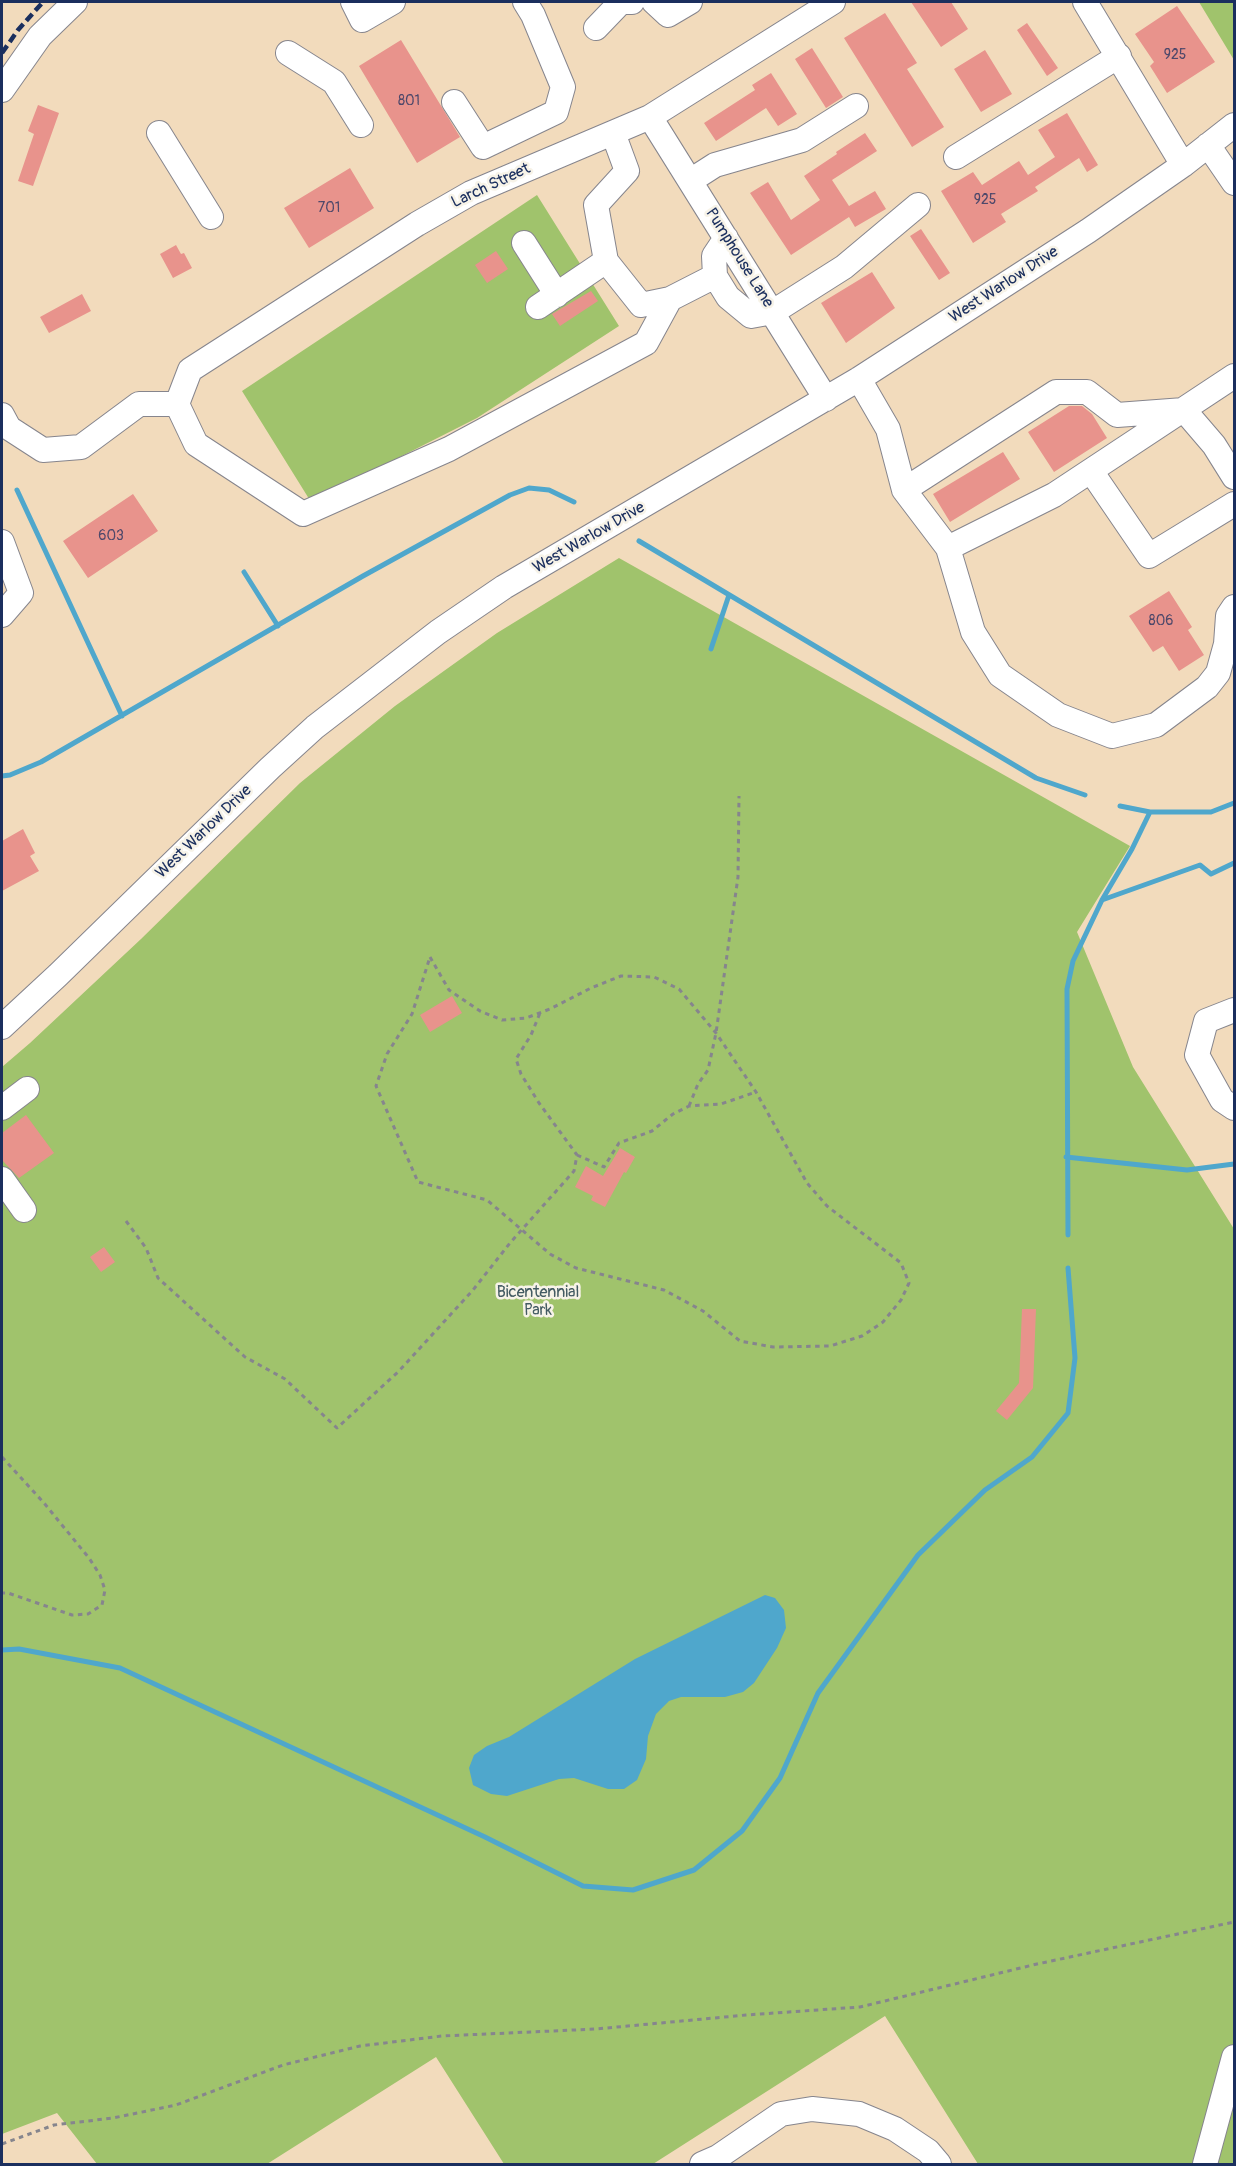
<!DOCTYPE html>
<style>
body{margin:0}
#map{position:relative;width:1236px;height:2166px;overflow:hidden;background:#f2dbbc;font-family:Pangolin,sans-serif}
canvas{display:block}
.frame{position:absolute;inset:0;border:3px solid #1b2f5e;pointer-events:none}
</style>
<div id="map">
<canvas width="1236" height="2166"></canvas>
<div class="frame"></div>
</div>
<script>
const ctx = document.querySelector('canvas').getContext('2d');
ctx.lineJoin = 'round';
function paint(path, color) { ctx.fillStyle = color; ctx.fill(path, 'evenodd'); }
const shape = rows => new Path2D(rows.map(r => 'M' + r).join(''));
function strokePath(path, color, width, dash) { ctx.strokeStyle = color; ctx.lineWidth = width; ctx.lineCap = dash ? 'butt' : 'round'; ctx.setLineDash(dash || []); ctx.stroke(path); }
function write(font, color, halo, rows, align = 'center') {
  ctx.font = font + ' Pangolin,sans-serif'; ctx.lineWidth = 5; ctx.setLineDash([]); ctx.textBaseline = 'middle'; ctx.strokeStyle = halo; ctx.fillStyle = color; for (const [text, x, y, turn = 0] of rows) {
    ctx.save(); ctx.translate(x, y); ctx.rotate((+turn || 0) * Math.PI / 180); ctx.textAlign = isNaN(turn) ? turn : align; if (halo) ctx.strokeText(text, 0, 0); ctx.fillText(text, 0, 0); ctx.restore();
  }
}
paint(shape([
 [1199,2,1234,2,1234,60],
 [537,195,619,326,477,418,311,502,242,391],
 [619,558,1130,846,1077,932,1133,1067,1234,1229,1234,2164,978,2164,885,2016,653,2164,504,2164,436,2057,267,2164,97,2164,57,2113,2,2134,2,1067,30,1043,141,939,300,783,395,706,497,633]
]), '#a0c36c');
paint(shape([
 [765,1595,775,1598,784,1610,786,1628,777,1648,754,1683,743,1692,725,1697,681,1697,669,1701,656,1714,648,1736,646,1759,637,1780,624,1789,608,1789,574,1778,559,1779,507,1796,491,1794,473,1785,469,1768,474,1755,487,1746,509,1737,635,1659]
]), '#4fa7cc');
strokePath(shape([
 [17,490,122,716],
 [639,541,1036,778,1085,795],
 [244,572,278,626],
 [711,649,729,595],
 [2,776,10,775,41,762,363,576,510,495,529,488,549,490,574,502],
 [1120,806,1150,812,1211,812,1234,803],
 [1102,900,1200,865,1211,874,1234,863],
 [1066,1157,1187,1170,1234,1164],
 [1068,1235,1067,989,1073,961,1102,900,1132,849,1150,812],
 [2,1650,19,1649,120,1668,485,1837,583,1886,633,1890,694,1870,742,1831,780,1778,818,1693,918,1555,985,1490,1032,1457,1068,1413,1075,1358,1068,1268]
]), '#4fa7cc', 5);
paint(shape([
 [911,2,951,2,968,29,941,47],
 [1177,6,1215,62,1167,93,1150,66,1154,62,1135,34],
 [885,13,917,63,907,69,944,127,912,147,844,38],
 [1027,23,1058,68,1047,76,1017,30],
 [401,40,460,137,417,163,359,66],
 [812,48,843,97,826,108,795,59],
 [985,50,1012,94,981,112,954,69],
 [771,73,797,114,778,126,766,108,716,141,704,123,755,90,752,85],
 [38,105,59,113,33,186,18,181,34,134,28,131],
 [1067,113,1098,165,1087,172,1079,158,1035,187,1038,191,1001,214,1006,222,973,243,941,191,973,172,982,185,1019,161,1028,175,1055,157,1038,130],
 [865,133,877,151,832,180,849,206,875,191,886,209,855,227,849,217,791,255,750,193,768,182,791,220,820,200,804,176,837,154,836,152],
 [350,168,374,208,309,248,284,208],
 [921,229,950,273,939,280,910,236],
 [176,245,181,254,184,253,192,268,173,278,160,254],
 [496,251,508,269,487,283,475,265],
 [872,272,895,308,846,343,821,303],
 [591,291,598,301,560,326,552,314],
 [82,294,91,311,49,333,40,317],
 [1069,406,1082,406,1092,414,1107,438,1054,472,1028,432],
 [1003,452,1020,479,950,522,933,494],
 [133,494,158,531,88,578,63,541],
 [1169,591,1192,627,1188,630,1204,655,1179,671,1163,646,1153,652,1129,616],
 [23,829,35,853,30,856,39,871,2,891,2,841],
 [452,996,462,1013,430,1032,420,1015],
 [26,1115,54,1153,19,1178,2,1160,2,1133],
 [620,1148,635,1157,626,1173,624,1172,605,1207,591,1200,593,1196,575,1187,586,1166,603,1176],
 [104,1247,115,1262,101,1272,90,1257],
 [1022,1309,1036,1309,1033,1388,1007,1420,996,1411,1019,1383]
]), '#e8938c');
const minor = shape([
 [353,2,362,20,393,2],
 [654,2,668,15,690,2],
 [1085,2,1183,165],
 [596,28,621,2,632,2],
 [288,53,334,82,361,125],
 [2,90,40,36,75,2],
 [454,102,483,147,556,112,563,87,533,15,525,2],
 [650,117,826,399],
 [159,133,211,217],
 [613,133,627,171,596,205,606,261,641,305,670,299,715,276],
 [1208,145,1234,183],
 [956,157,1119,56],
 [690,181,715,165,802,140,856,106],
 [726,238,714,256,715,276,728,297,751,316,773,312,844,267,918,205],
 [524,243,557,295],
 [538,307,606,261],
 [859,379,888,429,904,490,948,548,1054,495,1234,376],
 [177,404,190,370,417,224,471,193,650,117,833,2],
 [177,404,196,444,303,514,449,449,646,343,670,299],
 [2,415,9,428,43,450,81,447,139,404,177,404],
 [1091,471,1149,556,1234,504],
 [904,490,1056,392,1087,392,1117,415,1184,410,1214,445,1234,477],
 [2,542,21,593,2,615],
 [948,548,973,632,1000,675,1058,715,1112,736,1156,725,1207,687,1218,673,1226,644,1228,616,1234,607],
 [1234,1010,1206,1021,1197,1055,1222,1100,1234,1108],
 [2,1027,58,975,270,768,315,727,438,632,504,587,859,379,1088,231,1183,165,1234,125],
 [2,1108,27,1089],
 [2,1179,24,1210],
 [702,2164,718,2157,781,2114,812,2109,859,2114,895,2129,928,2151,939,2164],
 [1205,2164,1234,2057]
]);
strokePath(minor, '#86858d', 26);
strokePath(shape([
 [430,957,449,990,480,1011,502,1020,526,1018,550,1009,591,988,621,976,654,977,679,989,716,1033,756,1092,807,1183,827,1206,901,1263,909,1283,901,1300,883,1322,862,1336,830,1346,773,1347,740,1341,703,1311,664,1290,576,1268,550,1254,487,1200,418,1182,376,1086,387,1054,412,1014,430,957],
 [689,1106,698,1084,708,1070,716,1033,738,877,739,796],
 [577,1155,604,1167,619,1143,652,1131,673,1114,689,1106,721,1104,756,1092],
 [126,1221,146,1248,158,1278,245,1357,285,1379,337,1428,399,1371,473,1290,510,1243,574,1171,577,1155,539,1103,521,1074,516,1059,531,1035,540,1013],
 [2,1457,44,1503,89,1558,100,1575,105,1590,102,1605,88,1614,72,1615,8,1593,2,1593],
 [2,2144,54,2125,113,2118,176,2105,283,2065,360,2046,442,2036,596,2029,746,2015,860,2007,1037,1964,1234,1922]
]), '#86858d', 3, [4.5, 4.5]);
strokePath(minor, '#fff', 24);
strokePath(shape([
 [2,53,18,30,43,2]
]), '#1b2f5e', 4.5, [9, 4.5]);
write('14px', '#4e486a', null, [
 ["925",1175,55],
 ["801",409,101],
 ["925",985,200],
 ["701",329,208],
 ["603",111,536],
 ["806",1161,621]
]);
write('16px', '#1b2f5e', '#f7f3e8', [
 ["Larch Street",491,186,-25],
 ["Pumphouse Lane",739,258,58],
 ["West Warlow Drive",1004,285,-33],
 ["West Warlow Drive",589,538,-30],
 ["West Warlow Drive",204,832,-44]
]);
write('16px', '#435b62', '#f7f3e8', [
 ["Bicentennial",538,1293],
 ["Park",538,1311]
]);
</script>
